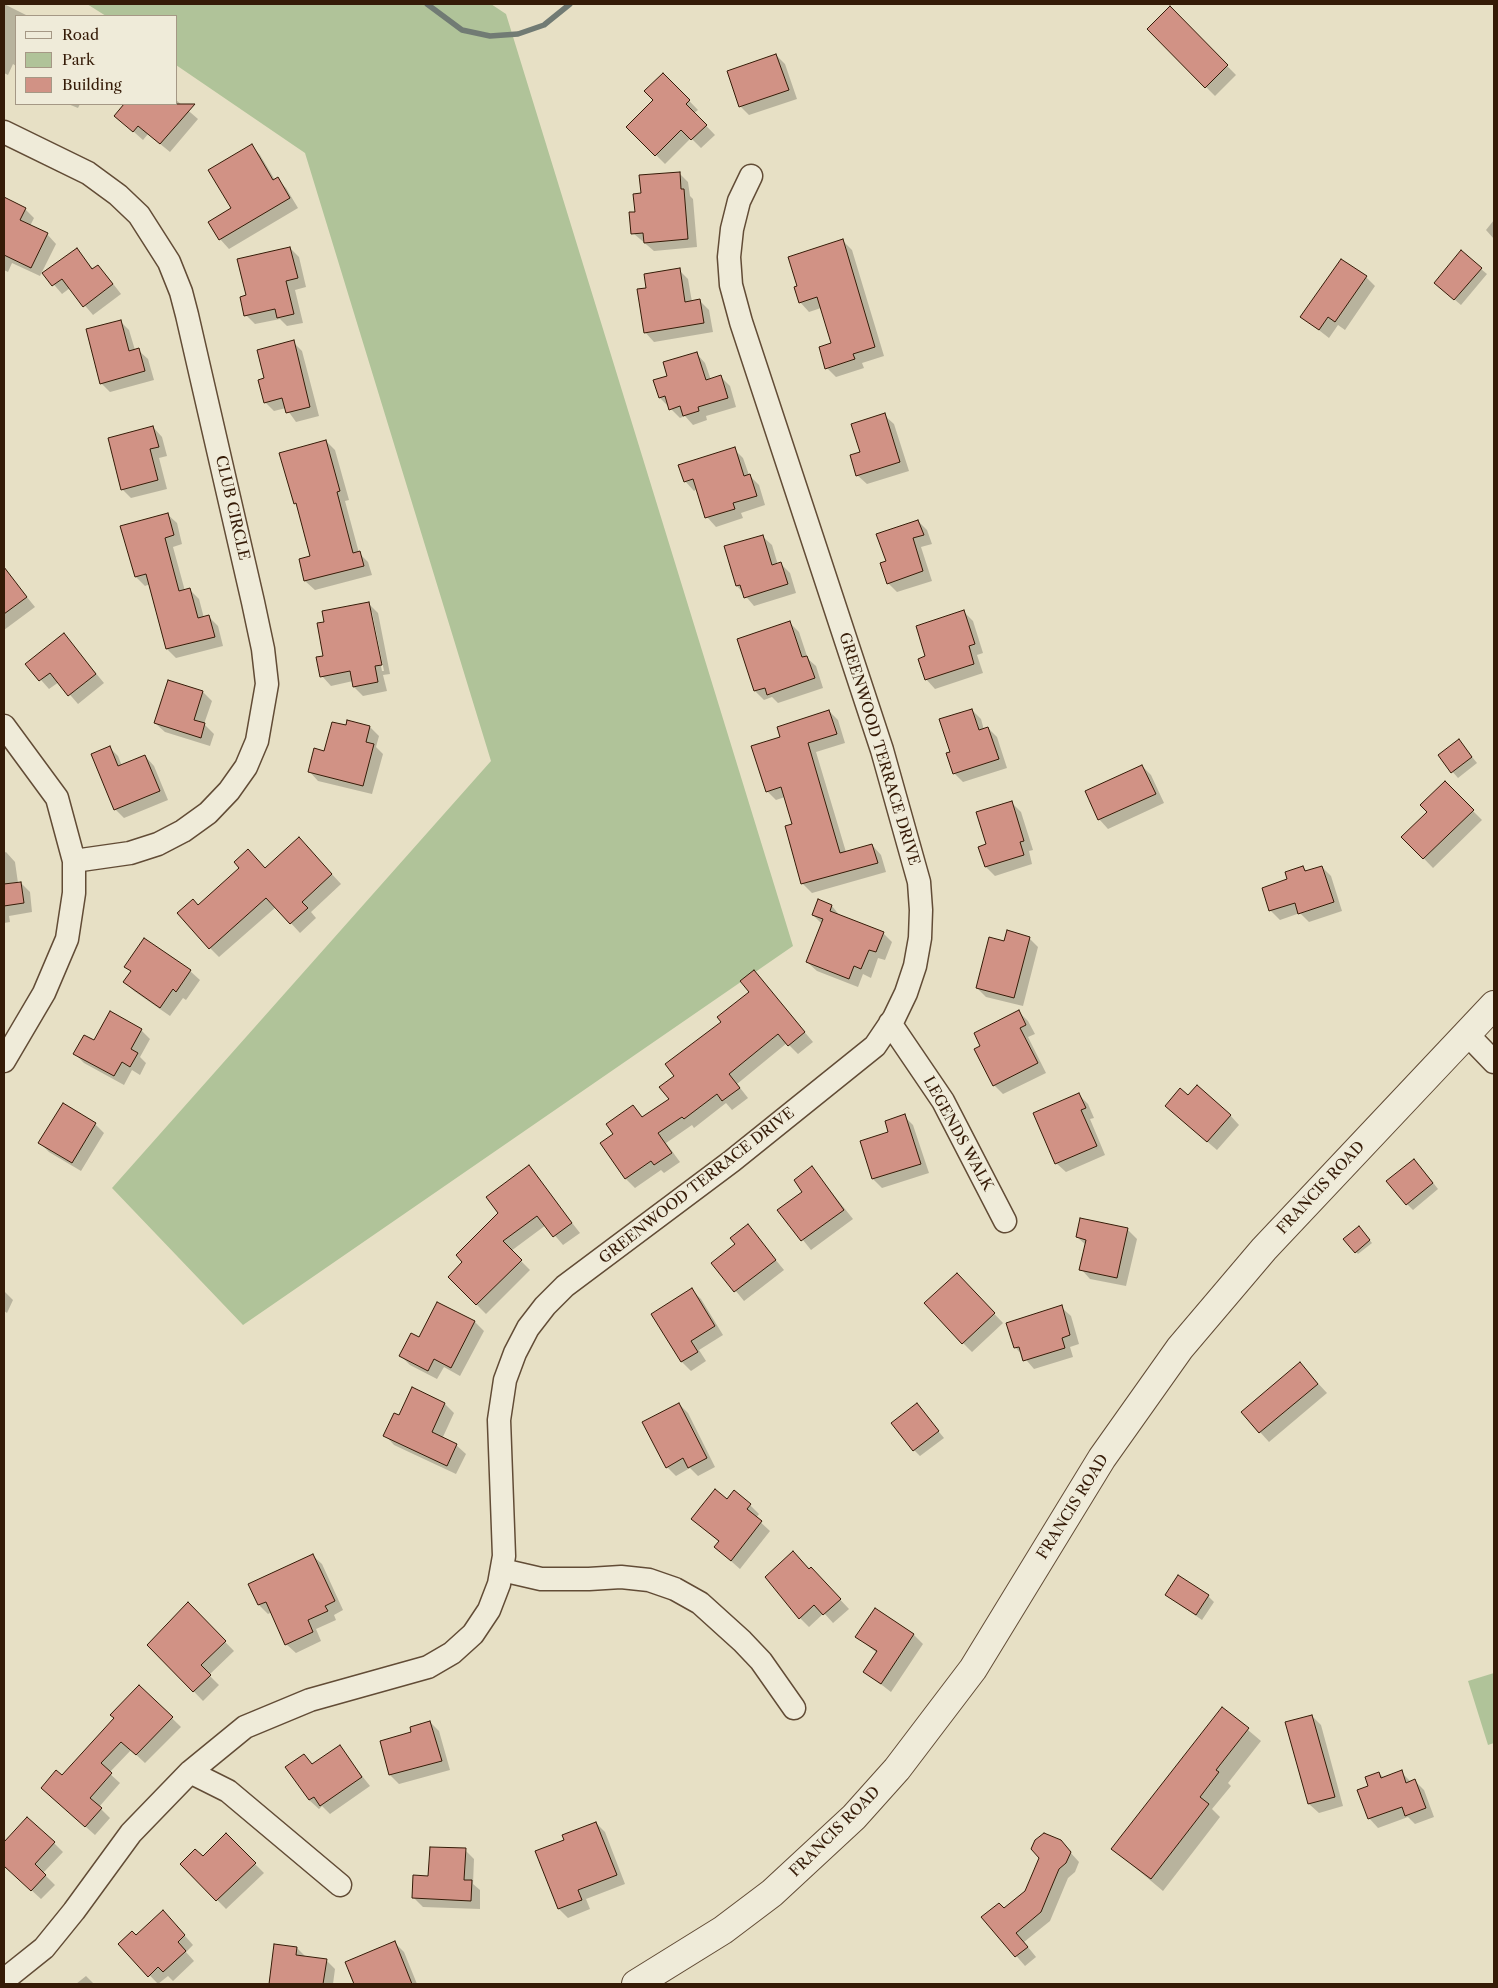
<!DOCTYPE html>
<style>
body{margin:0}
#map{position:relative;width:1498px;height:1988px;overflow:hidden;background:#e7e0c5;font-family:"Libre Caslon Text",serif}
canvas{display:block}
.frame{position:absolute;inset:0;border:5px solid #351b07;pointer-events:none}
.legend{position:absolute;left:15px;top:15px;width:162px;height:90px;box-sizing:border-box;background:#efebd9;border:1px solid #a59885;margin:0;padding:6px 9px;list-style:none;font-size:15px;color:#351b07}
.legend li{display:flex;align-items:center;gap:10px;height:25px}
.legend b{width:25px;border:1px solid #a59885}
</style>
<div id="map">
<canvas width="1498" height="1988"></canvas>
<div class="frame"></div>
<ul class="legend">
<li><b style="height:6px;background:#efebd9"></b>Road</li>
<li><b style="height:14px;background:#b0c399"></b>Park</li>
<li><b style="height:14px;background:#d19285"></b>Building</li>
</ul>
</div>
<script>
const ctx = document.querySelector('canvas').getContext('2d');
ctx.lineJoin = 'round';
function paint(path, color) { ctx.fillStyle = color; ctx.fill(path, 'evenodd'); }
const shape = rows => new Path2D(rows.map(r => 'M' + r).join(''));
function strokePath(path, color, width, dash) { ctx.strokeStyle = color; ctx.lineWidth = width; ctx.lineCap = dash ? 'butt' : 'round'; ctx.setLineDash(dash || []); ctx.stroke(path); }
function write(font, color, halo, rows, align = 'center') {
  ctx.font = font + ' "Libre Caslon Text",serif'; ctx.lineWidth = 4; ctx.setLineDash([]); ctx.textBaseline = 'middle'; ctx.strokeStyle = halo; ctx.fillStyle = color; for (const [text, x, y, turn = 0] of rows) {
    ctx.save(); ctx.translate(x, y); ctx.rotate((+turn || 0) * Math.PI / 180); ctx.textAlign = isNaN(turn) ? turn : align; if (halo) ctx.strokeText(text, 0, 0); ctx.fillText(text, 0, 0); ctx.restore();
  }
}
paint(shape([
 [87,4,491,4,506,14,793,946,243,1325,112,1188,491,761,305,153,176,65,176,16,106,16],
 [1494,1673,1494,1743,1488,1745,1468,1681]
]), '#b0c399');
paint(shape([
 [4,4,28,16,16,16,16,66,13,64,8,75,4,73],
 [1170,8,1236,75,1215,96,1148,29],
 [776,55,785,64,797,99,749,115,740,106],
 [663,74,698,110,694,113,715,135,701,148,691,138,665,164,628,127,655,100],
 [176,100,198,119,170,152,148,134,143,140,116,116,126,104,176,104],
 [68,104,80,104,78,108],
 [251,145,260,155,275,180,277,179,286,188,298,208,229,249,220,239,233,209],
 [679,173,688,182,690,196,693,199,697,247,654,251,633,233,636,213,643,194],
 [6,199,25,209,34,218,30,226,47,234,56,244,40,276,12,263,8,272,4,270,4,205],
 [1494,220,1494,239,1486,230],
 [843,241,852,250,884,356,862,363,864,368,836,377,827,368,833,344,821,308,809,312,800,302,799,286],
 [290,248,299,257,306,287,295,290,303,323,287,326,280,319,255,324,246,315,247,296],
 [76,249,94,270,98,266,107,276,121,294,93,315,70,288,62,294,44,273],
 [1481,269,1487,274,1461,305,1435,283],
 [679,270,688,279,692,302,700,301,709,310,713,332,654,342,645,332,647,289],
 [1366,277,1375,286,1345,330,1338,325,1329,338,1302,317],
 [120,321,129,330,135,350,138,350,148,359,154,380,110,392,101,383],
 [293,342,302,351,319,416,296,422,286,408,274,411,265,402,265,379],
 [696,353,705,363,711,380,721,377,730,386,736,407,706,416,707,420,693,425,685,416,680,418,660,398,669,376],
 [884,415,894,424,909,471,867,484,857,475,861,452],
 [153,427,162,437,167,456,159,458,167,489,131,498,122,489],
 [326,441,335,450,349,500,345,501,359,553,368,562,372,575,315,590,305,581,300,560,311,557,298,506,295,503],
 [734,449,743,458,749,475,759,485,765,505,741,513,743,518,716,527,707,517,697,489,694,491,685,481],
 [167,514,177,523,182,544,173,547,185,591,190,590,199,599,204,618,209,617,218,626,223,646,176,658,167,649,150,584,145,586,136,577],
 [918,521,927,530,932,544,921,547,932,581,897,592,888,583,887,562],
 [762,536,772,545,778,565,781,564,790,573,796,593,754,606,737,586,726,547],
 [6,571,35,607,4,630,4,572],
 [368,603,378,613,390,674,383,675,387,691,363,696,354,687,353,681,331,686,322,676,325,623],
 [370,612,372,612,384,671,382,671],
 [964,612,973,621,983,653,977,655,983,673,935,689,926,679,927,657],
 [790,623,799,632,808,659,816,666,823,688,778,703,772,697,764,700,755,691,739,640],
 [64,635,104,683,78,704,59,682,49,689,27,664],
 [168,681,203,692,212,701,204,724,214,734,210,746,165,732,155,723],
 [972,710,981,719,984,730,988,728,997,737,1007,768,963,782,954,773,951,753],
 [829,711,838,720,845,743,816,752,846,852,872,845,881,855,886,872,812,893,802,883,794,825,785,797,776,800,767,791,782,738],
 [347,727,370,727,379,736,376,747,383,754,372,794,318,781,309,771],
 [109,747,118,756,122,766,145,756,154,766,168,800,124,818,115,809],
 [1464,747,1477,763,1458,778,1439,756],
 [1142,766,1151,775,1164,803,1108,829,1099,819,1086,791],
 [1445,783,1482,820,1433,868,1403,837,1428,812],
 [1012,803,1021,812,1033,850,1029,851,1032,864,995,876,986,867,987,845],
 [308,848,341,884,311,912,316,918,300,933,276,907,219,957,210,948,199,906],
 [6,852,15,862,18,883,21,883,30,892,32,912,9,916,10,922,4,923,4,853],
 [1303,867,1307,872,1322,867,1331,876,1342,911,1309,922,1300,913,1280,920,1270,910,1289,880],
 [832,906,840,916,883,933,892,942,885,960,878,958,871,978,863,974,858,987,817,971,807,962,822,924,813,915],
 [1029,938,1038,947,1023,1006,986,997,977,988,1005,943],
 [145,940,190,971,200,980,186,1000,183,998,170,1016,134,991,125,982,132,972,126,966],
 [754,972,813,1042,798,1054,787,1043,737,1084,748,1098,732,1110,726,1103,694,1128,692,1125,666,1143,680,1162,664,1173,661,1170,635,1188,626,1179,602,1143,614,1135,633,1107,643,1118,670,1100,675,1076,750,992],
 [1019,1012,1028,1021,1035,1034,1028,1037,1046,1073,1003,1094,994,1085,981,1046],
 [141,1030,150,1039,140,1057,146,1063,140,1075,132,1070,124,1085,84,1063,75,1054,94,1042],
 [1079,1095,1088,1104,1094,1118,1090,1119,1105,1155,1066,1172,1056,1163],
 [1188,1097,1230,1115,1239,1125,1217,1150,1176,1115],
 [904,1116,913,1125,929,1173,882,1188,873,1179,890,1132],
 [95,1124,104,1133,81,1171,49,1152,40,1143],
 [1420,1166,1438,1189,1413,1210,1407,1204],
 [528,1167,580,1233,563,1245,546,1225,511,1251,530,1270,486,1314,449,1277,464,1262,500,1213],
 [812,1168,853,1219,811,1250,779,1210,804,1192],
 [747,1225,784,1270,744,1301,713,1263,736,1244],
 [1127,1229,1137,1239,1126,1286,1090,1279,1081,1269,1086,1245,1077,1237],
 [1361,1230,1372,1243,1358,1254,1356,1252],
 [966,1284,1003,1323,972,1352,963,1343],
 [692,1290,701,1299,723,1335,699,1350,706,1361,691,1371,682,1362,652,1314],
 [4,1291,13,1300,7,1313,4,1311],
 [438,1303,475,1322,484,1331,460,1376,444,1367,437,1379,410,1365,401,1356,419,1338],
 [1061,1307,1071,1316,1079,1344,1070,1347,1073,1357,1034,1369,1015,1347],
 [1300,1364,1327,1393,1269,1442,1242,1412],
 [413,1389,445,1404,454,1413,442,1439,456,1445,466,1454,456,1474,394,1445,385,1435,400,1417],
 [679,1404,688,1413,715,1467,698,1476,690,1468,676,1476,667,1467],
 [917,1405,944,1438,920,1456,914,1450],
 [727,1500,750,1505,759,1514,756,1518,770,1531,740,1569,715,1547,719,1542,693,1519],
 [312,1555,322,1564,343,1610,334,1615,336,1620,316,1629,321,1641,296,1653,286,1644,272,1612,268,1614,259,1605,250,1584],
 [820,1578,849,1609,833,1623,824,1613,809,1627,800,1618],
 [1166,1595,1208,1596,1214,1602,1202,1620],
 [188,1604,234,1651,209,1675,219,1685,203,1701,149,1645],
 [875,1609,914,1635,923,1644,891,1692,865,1672,877,1653,857,1637],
 [139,1686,181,1727,145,1763,131,1750,109,1773,120,1783,99,1807,110,1818,95,1835,52,1797,62,1777,115,1719],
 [1222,1708,1261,1741,1228,1783,1231,1786,1212,1809,1220,1817,1163,1891,1113,1849],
 [1312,1716,1321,1725,1343,1806,1319,1813,1309,1804],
 [430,1722,439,1731,450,1770,399,1784,390,1775,381,1742,413,1732],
 [339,1747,370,1786,330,1814,322,1806,319,1809,309,1800,304,1756,313,1765],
 [1401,1772,1411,1782,1415,1781,1424,1790,1434,1817,1415,1824,1408,1817,1378,1828,1369,1818,1370,1786,1379,1773,1384,1778],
 [596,1823,605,1832,625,1884,586,1899,590,1909,568,1918,559,1909,537,1852,566,1840],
 [226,1835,264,1873,226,1909,182,1864,203,1858],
 [1060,1841,1079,1862,1075,1872,1068,1878,1050,1921,1024,1942,1036,1957,1025,1966,983,1917,1004,1910,1026,1892],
 [4,1842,54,1843,63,1852,43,1873,55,1885,41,1899,4,1865],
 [465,1850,474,1859,473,1884,480,1890,480,1909,423,1907,414,1898,430,1877],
 [172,1921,193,1945,186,1952,194,1961,173,1981,168,1976,158,1984,120,1944],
 [395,1943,404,1952,417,1984,356,1984,347,1962],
 [275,1945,297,1948,307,1958,326,1960,335,1969,333,1984,270,1984],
 [86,1976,94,1984,76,1984]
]), '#0003');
strokePath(shape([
 [427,4,462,30,490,36,518,34,544,25,570,4]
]), '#717b74', 5.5);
const building = shape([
 [1170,6,1228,65,1205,88,1147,29,1170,6],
 [776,54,789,90,739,107,727,71,776,54],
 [663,73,690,100,686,104,707,125,691,140,681,130,655,156,626,127,653,100,644,91,663,73],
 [124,104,195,104,160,144,138,126,133,132,114,116,124,104],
 [252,144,273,180,278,177,290,198,219,240,208,222,231,208,208,170,252,144],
 [680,172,681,189,684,189,688,239,644,243,643,233,631,234,629,212,635,212,633,194,641,193,639,175,680,172],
 [4,197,26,208,20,220,48,233,31,268,4,255,4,197],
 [843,239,875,347,853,354,855,359,825,369,819,347,831,343,817,297,799,303,794,287,797,286,788,257,843,239],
 [290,247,298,278,286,281,294,314,277,318,275,309,244,316,240,297,246,295,237,259,290,247],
 [77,248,92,269,98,265,113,284,83,307,62,279,52,286,42,273,77,248],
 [1461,250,1482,268,1454,300,1434,283,1461,250],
 [1341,259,1367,276,1335,322,1328,317,1319,330,1300,317,1341,259],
 [680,268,685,302,700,299,704,323,644,333,637,289,646,288,644,274,680,268],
 [121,320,129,351,139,348,145,371,100,384,86,329,121,320],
 [294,340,310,407,286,413,282,398,264,403,258,380,264,378,257,350,294,340],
 [697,352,706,380,721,375,728,398,698,407,699,411,683,416,680,406,669,410,665,396,659,398,653,380,667,376,663,362,697,352],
 [885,413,900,462,856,476,850,455,860,452,851,424,885,413],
 [153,426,159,447,150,449,158,480,121,490,108,438,153,426],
 [326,440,340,491,337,492,353,553,360,551,364,566,304,581,299,559,310,556,296,503,294,504,279,453,326,440],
 [735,447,744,476,750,474,757,496,733,503,735,509,705,518,693,479,684,482,678,465,735,447],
 [168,513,174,535,165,538,179,591,190,588,198,618,209,615,215,637,166,649,146,574,135,577,120,526,168,513],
 [918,520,924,535,913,538,923,571,887,584,880,563,886,561,876,534,918,520],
 [763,535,772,565,781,562,788,584,744,598,740,585,736,586,724,546,763,535],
 [4,567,27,597,4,614,4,567],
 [369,602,382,665,375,666,378,682,353,687,350,671,320,677,316,657,323,656,317,623,324,622,322,611,369,602],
 [964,610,975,644,969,646,974,664,925,680,918,659,925,656,916,626,964,610],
 [790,621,802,657,807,656,815,678,767,695,765,688,754,691,737,639,790,621],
 [64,633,96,674,68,696,50,673,39,681,25,664,64,633],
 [168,680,203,691,194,720,205,723,201,738,154,723,168,680],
 [972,709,979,730,988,727,999,759,953,774,946,753,950,752,939,719,972,709],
 [829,710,837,734,808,743,840,853,872,844,878,863,801,884,785,826,792,824,781,787,766,792,751,746,780,737,777,727,829,710],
 [347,720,370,726,366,742,374,744,363,786,308,772,314,748,324,751,332,722,346,725,347,720],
 [1459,739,1472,757,1451,773,1438,755,1459,739],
 [110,746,118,766,145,755,160,791,114,810,91,754,110,746],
 [1142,765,1156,794,1098,820,1085,791,1142,765],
 [1445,781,1474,810,1423,859,1401,837,1427,812,1420,805,1445,781],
 [1012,801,1024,841,1020,842,1024,855,985,867,978,847,986,844,976,812,1012,801],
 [299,837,332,874,302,902,308,908,290,924,266,898,209,949,177,913,193,899,198,905,239,868,234,862,248,849,265,868,299,837],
 [1303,866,1305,871,1322,866,1334,902,1298,914,1295,903,1269,911,1262,888,1287,879,1285,872,1303,866],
 [21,882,24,903,4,906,4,884,21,882],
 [818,899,832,905,830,911,884,932,876,952,869,950,861,969,854,966,849,979,806,962,823,919,812,915,818,899],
 [1007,930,1030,937,1014,998,976,988,989,937,1004,941,1007,930],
 [144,938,191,970,176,992,173,989,160,1008,123,982,131,971,124,967,144,938],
 [754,970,805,1032,788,1046,778,1034,729,1074,740,1088,722,1101,717,1094,684,1119,682,1117,658,1133,672,1153,654,1165,651,1161,625,1179,600,1143,613,1134,606,1124,633,1105,642,1117,669,1099,659,1087,674,1076,665,1064,721,1022,717,1017,749,992,740,981,754,970],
 [1019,1010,1026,1025,1020,1028,1038,1063,993,1086,974,1049,980,1046,974,1033,1019,1010],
 [110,1011,142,1029,131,1049,138,1053,130,1067,122,1062,114,1076,73,1054,84,1035,94,1040,110,1011],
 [1197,1085,1231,1115,1207,1142,1165,1106,1180,1088,1188,1095,1197,1085],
 [1079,1093,1086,1108,1081,1110,1097,1146,1055,1164,1033,1113,1079,1093],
 [63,1103,96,1123,72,1163,38,1143,63,1103],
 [905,1114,921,1164,872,1179,860,1141,888,1132,885,1121,905,1114],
 [1414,1159,1433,1183,1406,1205,1386,1181,1414,1159],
 [529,1165,572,1223,553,1237,537,1216,503,1241,522,1260,476,1305,448,1277,462,1262,456,1255,498,1213,486,1197,529,1165],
 [812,1166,844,1210,801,1241,777,1210,802,1192,794,1180,812,1166],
 [1080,1218,1128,1228,1117,1278,1079,1270,1086,1240,1076,1237,1080,1218],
 [748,1224,776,1260,734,1292,711,1263,735,1244,730,1238,748,1224],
 [1359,1226,1370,1240,1355,1253,1343,1239,1359,1226],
 [957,1273,995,1313,962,1344,924,1303,957,1273],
 [692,1288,715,1326,691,1341,698,1352,681,1362,651,1314,692,1288],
 [437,1302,475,1321,451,1368,434,1359,428,1371,399,1356,411,1333,419,1337,437,1302],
 [1062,1305,1070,1335,1062,1338,1065,1348,1023,1361,1019,1347,1014,1348,1006,1323,1062,1305],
 [1300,1362,1318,1384,1259,1433,1241,1412,1300,1362],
 [412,1387,445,1403,432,1432,457,1444,447,1466,383,1436,394,1413,399,1415,412,1387],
 [679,1403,707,1458,688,1468,683,1458,666,1468,642,1422,679,1403],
 [917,1403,939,1431,913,1451,891,1423,917,1403],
 [715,1489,727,1499,734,1490,751,1504,747,1509,762,1521,731,1561,714,1547,719,1541,691,1519,715,1489],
 [793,1551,809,1569,811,1567,841,1599,823,1615,814,1605,799,1619,765,1577,793,1551],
 [313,1554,335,1601,325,1606,328,1611,308,1620,313,1632,285,1645,266,1602,258,1605,248,1584,313,1554],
 [1178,1575,1209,1595,1196,1615,1165,1595,1178,1575],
 [188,1602,226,1641,201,1665,211,1675,193,1692,147,1645,188,1602],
 [875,1608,914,1634,881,1684,863,1672,877,1651,855,1637,875,1608],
 [139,1685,173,1717,136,1755,121,1742,101,1763,112,1773,90,1798,102,1808,85,1827,41,1788,56,1770,62,1775,114,1718,110,1715,139,1685],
 [1222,1707,1249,1728,1216,1770,1219,1772,1200,1797,1209,1804,1151,1879,1111,1849,1222,1707],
 [1312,1715,1335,1797,1308,1804,1285,1722,1312,1715],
 [430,1721,442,1761,389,1775,380,1741,411,1732,410,1727,430,1721],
 [340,1745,362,1777,320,1806,314,1797,309,1800,285,1767,304,1754,312,1764,340,1745],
 [1402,1770,1406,1783,1415,1779,1426,1808,1405,1816,1402,1807,1368,1819,1357,1790,1368,1786,1365,1777,1379,1772,1381,1778,1402,1770],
 [27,1817,55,1842,35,1864,46,1875,31,1891,4,1866,4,1842,27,1817],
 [596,1822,617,1875,578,1890,582,1900,558,1909,535,1851,564,1840,562,1835,596,1822],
 [226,1833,256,1863,216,1901,180,1864,195,1849,203,1856,226,1833],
 [1044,1833,1061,1840,1071,1852,1066,1863,1059,1869,1041,1912,1016,1933,1028,1947,1015,1957,981,1917,999,1903,1004,1908,1025,1891,1039,1858,1031,1849,1035,1840,1044,1833],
 [430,1847,466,1848,464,1880,472,1880,471,1901,412,1898,413,1875,428,1876,430,1847],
 [163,1910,185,1935,178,1942,186,1951,163,1972,158,1967,148,1977,118,1944,132,1931,136,1935,163,1910],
 [395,1941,412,1984,354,1984,345,1962,395,1941],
 [274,1944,297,1947,296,1955,327,1959,323,1984,269,1984,274,1944]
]);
paint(building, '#d19285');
strokePath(building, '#351b07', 1);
const minor = shape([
 [4,132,88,173,118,195,139,215,169,262,181,292,187,315,253,602,263,649,267,684,257,741,246,767,229,791,208,813,183,831,158,844,130,853,74,861],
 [4,726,57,798,74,861,74,893,67,939,44,993,4,1061],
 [890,1023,943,1101,1005,1221],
 [1467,1034,1494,1062],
 [502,1570,541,1579,589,1579,621,1577,649,1580,675,1589,700,1603,742,1641,761,1661,794,1708],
 [190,1772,228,1791,340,1885],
 [4,1980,44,1948,74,1911,131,1833,190,1772,245,1727,310,1700,428,1667,452,1653,473,1634,489,1610,499,1584,504,1556,499,1420,505,1380,515,1353,528,1328,545,1306,565,1286,732,1161,875,1046,894,1018,906,993,915,966,920,938,921,910,919,882,882,750,741,322,731,285,729,257,732,229,739,201,751,176]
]);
const tertiary = shape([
 [636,1984,723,1930,772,1893,854,1817,897,1769,973,1669,1102,1458,1180,1348,1264,1249,1494,1005]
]);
strokePath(minor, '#624c36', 25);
strokePath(tertiary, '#624c36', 30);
strokePath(minor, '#efebd9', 22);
strokePath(tertiary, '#efebd9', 28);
write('15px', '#351b07', '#efebd9', [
 ["CLUB CIRCLE",232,508,77],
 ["GREENWOOD TERRACE DRIVE",879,749,73],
 ["LEGENDS WALK",958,1134,61],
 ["GREENWOOD TERRACE DRIVE",697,1186,-38],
 ["FRANCIS ROAD",1321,1188,-47],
 ["FRANCIS ROAD",1073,1507,-58],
 ["FRANCIS ROAD",835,1832,-45]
]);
</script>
